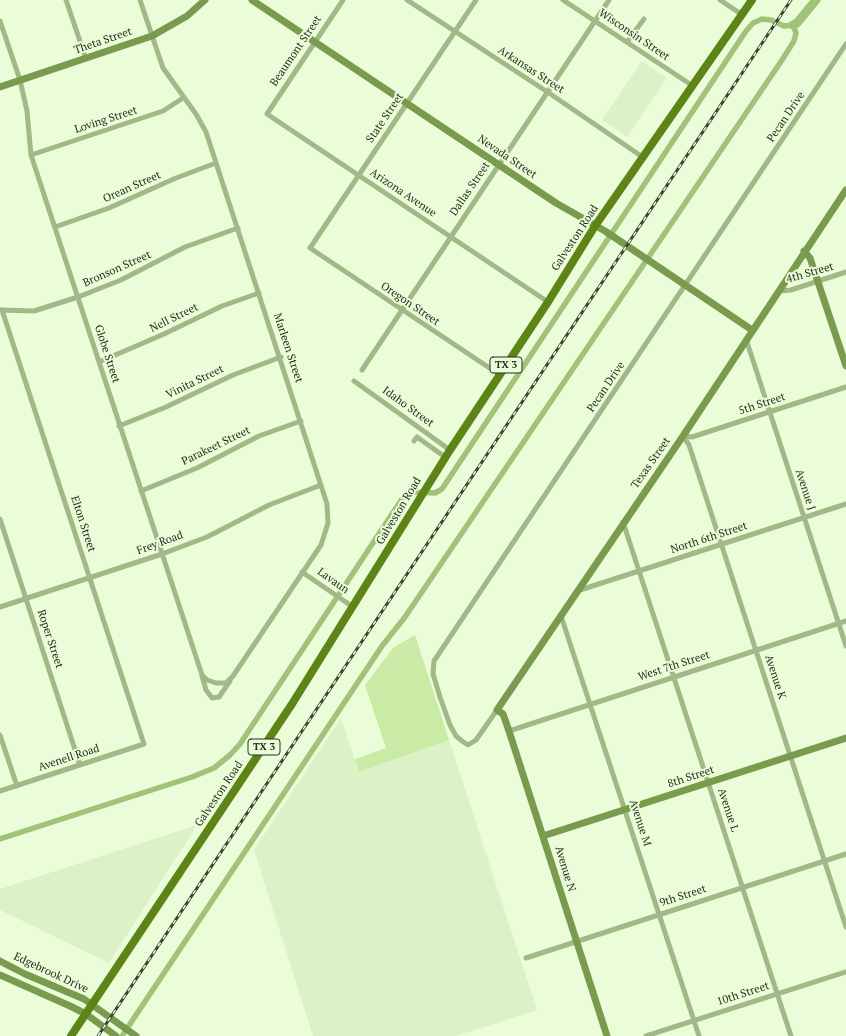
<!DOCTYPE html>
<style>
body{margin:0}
canvas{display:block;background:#ebfcd9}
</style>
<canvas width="846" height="1036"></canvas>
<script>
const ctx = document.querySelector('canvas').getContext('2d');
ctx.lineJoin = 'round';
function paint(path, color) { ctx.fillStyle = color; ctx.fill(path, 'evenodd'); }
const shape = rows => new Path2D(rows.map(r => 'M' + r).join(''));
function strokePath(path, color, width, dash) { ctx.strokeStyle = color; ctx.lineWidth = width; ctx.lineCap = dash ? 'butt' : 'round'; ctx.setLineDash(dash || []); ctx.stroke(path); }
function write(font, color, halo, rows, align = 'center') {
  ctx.font = font + ' "PT Serif",serif'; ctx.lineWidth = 4; ctx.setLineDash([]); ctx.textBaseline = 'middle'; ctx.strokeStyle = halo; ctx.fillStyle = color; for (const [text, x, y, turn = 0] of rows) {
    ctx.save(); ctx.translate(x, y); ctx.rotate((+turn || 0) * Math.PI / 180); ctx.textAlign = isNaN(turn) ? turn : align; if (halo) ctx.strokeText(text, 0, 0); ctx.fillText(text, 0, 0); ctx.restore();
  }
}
paint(shape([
 [642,61,667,78,627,137,602,120],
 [341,718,359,772,449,740,537,1010,456,1036,313,1036,254,850],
 [197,825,109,963,0,910,0,889]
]), '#ddf1c7');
paint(shape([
 [415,635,449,740,359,772,355,759,386,748,365,685,393,648]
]), '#caeba6');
strokePath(shape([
 [0,839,192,777,214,768,230,755,240,744,404,496,411,492,435,493,442,489,746,31,753,23,762,19,771,20,784,26,793,25,796,33,794,41,782,60,405,617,382,646,122,1036]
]), '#a1c379', 5.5);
strokePath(shape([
 [793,25,797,23,816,0]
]), '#a1c379', 9);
strokePath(shape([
 [66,0,86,59],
 [343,0,267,114,548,302],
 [407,0,549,93,644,158],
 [476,0,310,248,500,375],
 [563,0,693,86],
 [720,0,741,14],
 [0,21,20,80,27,111,31,155,202,675,207,680,216,683,226,683,233,676,321,545,328,523,327,504,206,132,196,114,163,68,140,0],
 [627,42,644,19],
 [31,155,163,111,183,98],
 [55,227,109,208,176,178,216,163],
 [779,291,791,290,846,272],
 [1,310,34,311,78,297,121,280,185,247,238,228],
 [746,339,846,646],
 [99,362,164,334,222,306,259,293],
 [362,370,609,0],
 [354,381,450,450],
 [119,426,166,407,233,375,281,357],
 [683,436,689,445,846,927],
 [683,436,692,437,846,387],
 [414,441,417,437,445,457],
 [141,491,197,468,259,436,301,421],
 [0,519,80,765],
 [623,522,791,1036],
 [302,572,353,607],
 [577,591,846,504],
 [0,607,162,554,207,537,269,505,321,485],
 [561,616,699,1036],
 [202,676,206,690,212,698,219,697,230,681],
 [497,710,476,740,468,745,462,741,456,736,450,725,440,697,433,674,434,661,846,44],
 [509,731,846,621],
 [0,735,17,786],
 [0,791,144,744,2,310],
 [526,958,846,854],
 [646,1036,846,972]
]), '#a1b987', 5);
strokePath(shape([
 [252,0,556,203,605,231,752,330],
 [0,87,152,36,187,16,205,0],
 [804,251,810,258,846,366],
 [543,836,846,738],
 [0,961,25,974,84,999,136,1036],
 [0,975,70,1006,86,1014,116,1036],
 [607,1036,509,731,503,714,497,710,683,436,846,190]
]), '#799b4d', 7);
strokePath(shape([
 [71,1036,292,704,450,450,548,302,595,226,752,0]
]), '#5c8416', 8);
const rail = shape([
 [98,1036,791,0]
]);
strokePath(rail, '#3d4435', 3);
strokePath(rail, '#ebfcd9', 1.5, [4.5]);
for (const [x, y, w] of [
 [506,365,32],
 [264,747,32]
]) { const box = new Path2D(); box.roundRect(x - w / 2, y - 8, w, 16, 3); ctx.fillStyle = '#ebfcd9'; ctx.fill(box); strokePath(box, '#282e21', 1); }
write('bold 10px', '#282e21', null, [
 ["TX 3",506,365],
 ["TX 3",264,747]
]);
write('11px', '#282e21', '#ebfcd9', [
 ["Wisconsin Street",634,35,34],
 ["Theta Street",103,41,-19],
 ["Beaumont Street",296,51,-56],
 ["Arkansas Street",531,70,33],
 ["Pecan Drive",786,117,-56],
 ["State Street",385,118,-56],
 ["Loving Street",106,120,-18],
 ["Nevada Street",507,157,34],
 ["Orean Street",132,187,-24],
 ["Dallas Street",470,189,-56],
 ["Arizona Avenue",403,193,34],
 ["Galveston Road",575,238,-57],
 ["Bronson Street",117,269,-24],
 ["4th Street",810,273,-16],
 ["Oregon Street",410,304,34],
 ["Nell Street",174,318,-26],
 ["Marleen Street",288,348,72],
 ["Globe Street",107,354,72],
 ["Vinita Street",195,382,-26],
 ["Pecan Drive",606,387,-56],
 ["5th Street",762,404,-18],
 ["Idaho Street",408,407,36],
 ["Parakeet Street",216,446,-26],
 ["Texas Street",651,463,-55],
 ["Avenue J",805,490,72],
 ["Galveston Road",399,511,-59],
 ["Elton Street",83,524,72],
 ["North 6th Street",709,538,-18],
 ["Frey Road",160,543,-20],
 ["Lavaun",333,581,35],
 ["Roper Street",50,639,72],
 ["West 7th Street",674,666,-18],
 ["Avenue K",775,677,72],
 ["Avenell Road",69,758,-18],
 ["8th Street",691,777,-18],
 ["Galveston Road",219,794,-56],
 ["Avenue L",728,810,72],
 ["Avenue M",640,823,72],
 ["Avenue N",565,869,73],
 ["9th Street",683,896,-18],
 ["Edgebrook Drive",51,973,25],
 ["10th Street",743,994,-18]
]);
</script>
